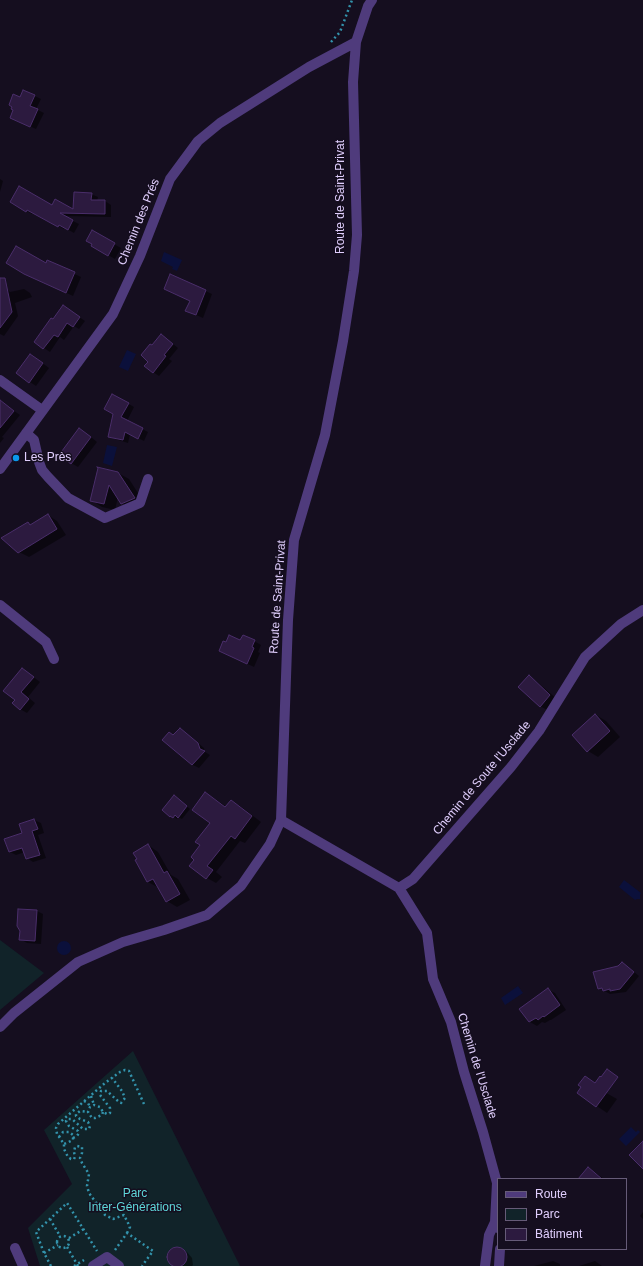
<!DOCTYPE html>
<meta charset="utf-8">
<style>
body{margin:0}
#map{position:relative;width:643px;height:1266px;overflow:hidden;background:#150e1f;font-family:Arial,sans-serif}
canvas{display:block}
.legend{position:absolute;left:497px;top:1178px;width:130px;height:72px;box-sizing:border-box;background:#150e1f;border:1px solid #665b78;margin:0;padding:5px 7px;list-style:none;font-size:12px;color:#e0cefd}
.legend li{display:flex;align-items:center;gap:8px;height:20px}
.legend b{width:20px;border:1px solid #665b78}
</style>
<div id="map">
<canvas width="643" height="1266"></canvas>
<ul class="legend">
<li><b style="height:5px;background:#4f3b7c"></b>Route</li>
<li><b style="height:11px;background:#112329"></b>Parc</li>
<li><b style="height:11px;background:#2c1a3f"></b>Bâtiment</li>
</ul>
</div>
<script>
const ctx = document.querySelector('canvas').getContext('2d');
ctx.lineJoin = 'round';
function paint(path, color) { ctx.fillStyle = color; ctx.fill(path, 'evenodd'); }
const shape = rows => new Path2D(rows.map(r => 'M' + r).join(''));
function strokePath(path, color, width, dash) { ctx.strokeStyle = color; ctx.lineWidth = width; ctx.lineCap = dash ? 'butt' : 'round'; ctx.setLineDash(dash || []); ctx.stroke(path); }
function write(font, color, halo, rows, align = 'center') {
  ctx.font = font + ' Arial,sans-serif'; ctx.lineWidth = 3; ctx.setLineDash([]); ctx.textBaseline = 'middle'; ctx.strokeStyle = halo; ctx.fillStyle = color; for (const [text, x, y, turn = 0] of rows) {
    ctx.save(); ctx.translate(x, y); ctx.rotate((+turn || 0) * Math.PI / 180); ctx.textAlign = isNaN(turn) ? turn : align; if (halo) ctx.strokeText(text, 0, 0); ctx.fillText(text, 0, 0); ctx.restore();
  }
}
paint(shape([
 [0,940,44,973,0,1010],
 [133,1051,240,1266,40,1266,28,1228,72,1184,44,1130]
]), '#112329');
paint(shape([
 [164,252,182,260,177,271,172,269,173,267,161,261],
 [127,350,136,354,128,371,119,367],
 [107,445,117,447,112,466,103,463],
 [624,880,641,893,640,895,640,899,637,899,635,900,619,887],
 '57 948a7 7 0 1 1 14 0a7 7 0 1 1-14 0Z',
 [518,986,523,993,505,1005,501,998],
 [631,1127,636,1132,638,1130,640,1132,626,1146,619,1139]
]), '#0b103b');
paint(shape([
 [24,91,41,99,36,109,44,113,36,129,11,118],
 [0,179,3,181,0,192],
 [91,194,98,197,97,201,105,201,111,205,111,217,63,216,79,224,74,233,65,228,64,229,33,212,32,214,11,202,52,206,74,211],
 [92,232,121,248,115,259,92,246],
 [47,261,81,277,73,296,32,277,46,264],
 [171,275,212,294,203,318,187,311,191,301,165,289],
 [24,289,30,293,32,297,15,303,18,316,4,336,0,334,0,294,8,290,10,292],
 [69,310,85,321,79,329,74,326,64,340,60,337,50,352,35,342,53,320],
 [167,339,178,348,169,359,172,361,159,376,153,372,149,361,152,346],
 [37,359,49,368,36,386,30,382],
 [113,395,134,407,127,421,148,432,144,441,130,434,128,443,115,439,109,436,114,414],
 [0,401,20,415,2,437,4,438,0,443],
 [86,433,97,442,78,467,71,463],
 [118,473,129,479,145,504,133,509,122,503,118,497,115,510,102,507,91,500],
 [48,515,57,521,66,535,29,557,19,552,28,523,31,525],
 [254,641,261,645,258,652,260,653,254,667,227,654,226,643],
 [23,669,40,682,28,697,35,703,27,713,20,709,16,700],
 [529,677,536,681,557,699,547,710,540,706],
 [596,715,606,721,620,737,598,757,588,751],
 [180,729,186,733,204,748,205,752,210,755,199,768,193,765,164,740,174,736],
 [206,793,227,807,231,801,240,806,261,822,245,843,240,841,216,872,222,877,216,883,207,878,191,866,195,860,211,823],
 [177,798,190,809,182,819,178,817,177,819,174,817],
 [34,820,41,823,44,833,38,835,46,858,33,862,27,858,25,852,16,855,10,852,24,834,20,824],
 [148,845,158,852,171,875,178,879,190,900,177,907,167,901,159,888,148,882,136,861],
 [37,911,43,914,41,944,27,943,20,939],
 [622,963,628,967,639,976,626,992,610,994,599,988],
 [548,990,555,993,566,1010,551,1020,550,1020,545,1023,542,1022,537,1026,530,1022,521,1009],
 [587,1082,617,1099,607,1113,578,1093],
 [588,1168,597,1174,604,1179,579,1179],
 [643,1212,643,1219,640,1216],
 [179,1248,187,1252,192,1258,193,1265,192,1266,174,1266,169,1261,168,1254,173,1249],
 [553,1261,560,1264,560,1266,534,1266],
 [595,1261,602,1266,579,1266]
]), '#0007');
const building = shape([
 [23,90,35,95,30,106,38,109,30,127,10,118,13,110,11,109,12,107,9,105,13,94,20,97,23,90],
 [19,186,52,205,55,199,73,209,74,192,92,193,91,200,105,200,105,214,60,213,73,220,68,230,59,225,58,227,27,210,26,212,10,202,19,186],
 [92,230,115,243,108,256,91,246,92,244,86,241,92,230],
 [16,246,46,263,47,260,75,272,66,293,24,274,6,263,16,246],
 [170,274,206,290,196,315,185,311,190,301,164,289,170,274],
 [0,278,5,278,12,312,0,328,0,278],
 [63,305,80,317,73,327,67,323,58,337,54,335,43,349,34,342,51,318,53,319,63,305],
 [161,334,173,344,164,355,166,356,153,373,144,366,148,362,141,355,150,344,152,345,161,334],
 [30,354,43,363,29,383,16,373,30,354],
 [112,394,129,403,121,417,143,428,138,439,125,432,123,440,108,437,113,414,104,409,112,394],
 [0,400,14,411,0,428,0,400],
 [79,428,91,437,71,464,59,455,79,428],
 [97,467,118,472,135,498,121,504,109,485,104,504,90,501,98,468,97,467],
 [48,514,57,529,18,553,1,538,28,522,30,525,48,514],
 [229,635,240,640,243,635,255,640,252,647,254,648,247,664,219,651,223,641,226,642,229,635],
 [22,668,34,677,21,692,29,699,20,710,12,703,15,700,3,691,22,668],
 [529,675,550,695,540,707,518,687,529,675],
 [595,714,610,731,587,752,572,735,595,714],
 [180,728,198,743,200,749,205,751,192,765,162,740,169,732,173,735,180,728],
 [205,792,225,807,231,800,252,816,235,839,231,836,207,866,213,870,206,879,189,866,194,860,191,857,200,845,195,842,210,823,192,810,205,792],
 [174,795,187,806,178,818,175,815,173,818,170,816,170,817,162,810,174,795],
 [34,819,38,829,32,831,40,855,26,859,22,848,9,852,4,839,22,833,19,824,34,819],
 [148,844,164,873,167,871,180,894,166,902,153,879,147,882,135,860,137,859,133,853,148,844],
 [18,909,37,910,35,941,19,940,20,931,17,926,18,909],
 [622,962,634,972,620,989,610,991,610,989,603,991,602,988,598,989,593,972,618,966,622,962],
 [548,988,560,1005,544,1017,543,1016,538,1020,536,1018,529,1022,519,1009,548,988],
 [607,1069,618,1077,596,1107,577,1093,581,1087,578,1085,585,1076,595,1083,600,1076,601,1077,607,1069],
 [643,1141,643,1169,629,1155,643,1141],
 [588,1167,602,1179,578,1179,588,1167],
 '167 1257a10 10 0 1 1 20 0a10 10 0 1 1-20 0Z'
]);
paint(building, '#2c1a3f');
strokePath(building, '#4a2e6a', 1);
strokePath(shape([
 [331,42,340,32,352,0],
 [91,1096,94,1105],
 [84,1101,88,1103,90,1107],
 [103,1112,102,1115,95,1118,92,1118,88,1112,90,1107,94,1105,100,1107,103,1112,107,1114,110,1113,110,1108,100,1095,101,1091,107,1091,119,1102,121,1103,125,1098,122,1091,112,1078],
 [59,1137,63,1132,69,1132,73,1135,73,1140,64,1144],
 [73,1138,77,1136,79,1133,78,1131,69,1126,66,1121,68,1119,72,1119,83,1129,89,1129,90,1126,88,1122,80,1119,76,1116,76,1114,80,1111,88,1112],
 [50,1219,60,1236],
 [127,1233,130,1227,124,1215,113,1219,105,1215,89,1193,87,1186,89,1174,82,1163,80,1158,82,1153,82,1147,77,1146,75,1147,74,1152,75,1157,74,1159,71,1159,68,1157,64,1149,64,1144,57,1134,56,1128,58,1124,105,1083,120,1072,125,1070,129,1071,144,1104,144,1107],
 '57 1242a6 6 0 1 1 12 0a6 6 0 1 1-12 0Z',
 [69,1238,84,1229],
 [67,1247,78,1266],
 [115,1250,127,1233,153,1251,142,1266],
 [44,1253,58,1245],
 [51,1266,44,1253,36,1232,67,1203,97,1251],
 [74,1266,84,1260]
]), '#3393ac', 2.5, [2, 3]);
strokePath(shape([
 [0,380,42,410],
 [26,433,34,440,39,462,42,470,48,477,68,498,105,518,140,503,148,479],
 [0,469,113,314,140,256,170,179,198,141,220,123,309,67,356,42],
 [0,605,46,642,54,659],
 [281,820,399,888,427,933,433,979,451,1022,464,1072,483,1132,497,1183,495,1222,498,1228],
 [399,888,413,879,511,767,539,731,585,657,621,624,643,610],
 [0,1027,14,1013,78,962,123,942,164,930,207,915,241,886,270,844,281,820,288,620,294,540,325,435,343,341,354,271,357,235,353,82,356,42,368,6,372,0],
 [15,1248,23,1266],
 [93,1266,107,1257,119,1266],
 [485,1266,489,1235,495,1222],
 [499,1266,500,1249]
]), '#4f3b7c', 10);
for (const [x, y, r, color] of [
 [16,458,4,"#0b99ec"]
]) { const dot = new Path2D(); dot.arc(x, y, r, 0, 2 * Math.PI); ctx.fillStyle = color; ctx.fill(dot); strokePath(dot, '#150e1f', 1.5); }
write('12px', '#e0cefd', '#150e1f', [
 ["Route de Saint-Privat",341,197,-90],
 ["Chemin des Prés",139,222,-68],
 ["Route de Saint-Privat",278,597,-86],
 ["Chemin de Soute l'Usclade",482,778,-50],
 ["Chemin de l'Usclade",477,1066,73]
]);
write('12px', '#e0cefd', '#150e1f', [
 ["Les Près",24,458]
], 'left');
write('12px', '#5ed7d9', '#150e1f', [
 ["Parc",135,1194],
 ["Inter-Générations",135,1208]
]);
</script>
